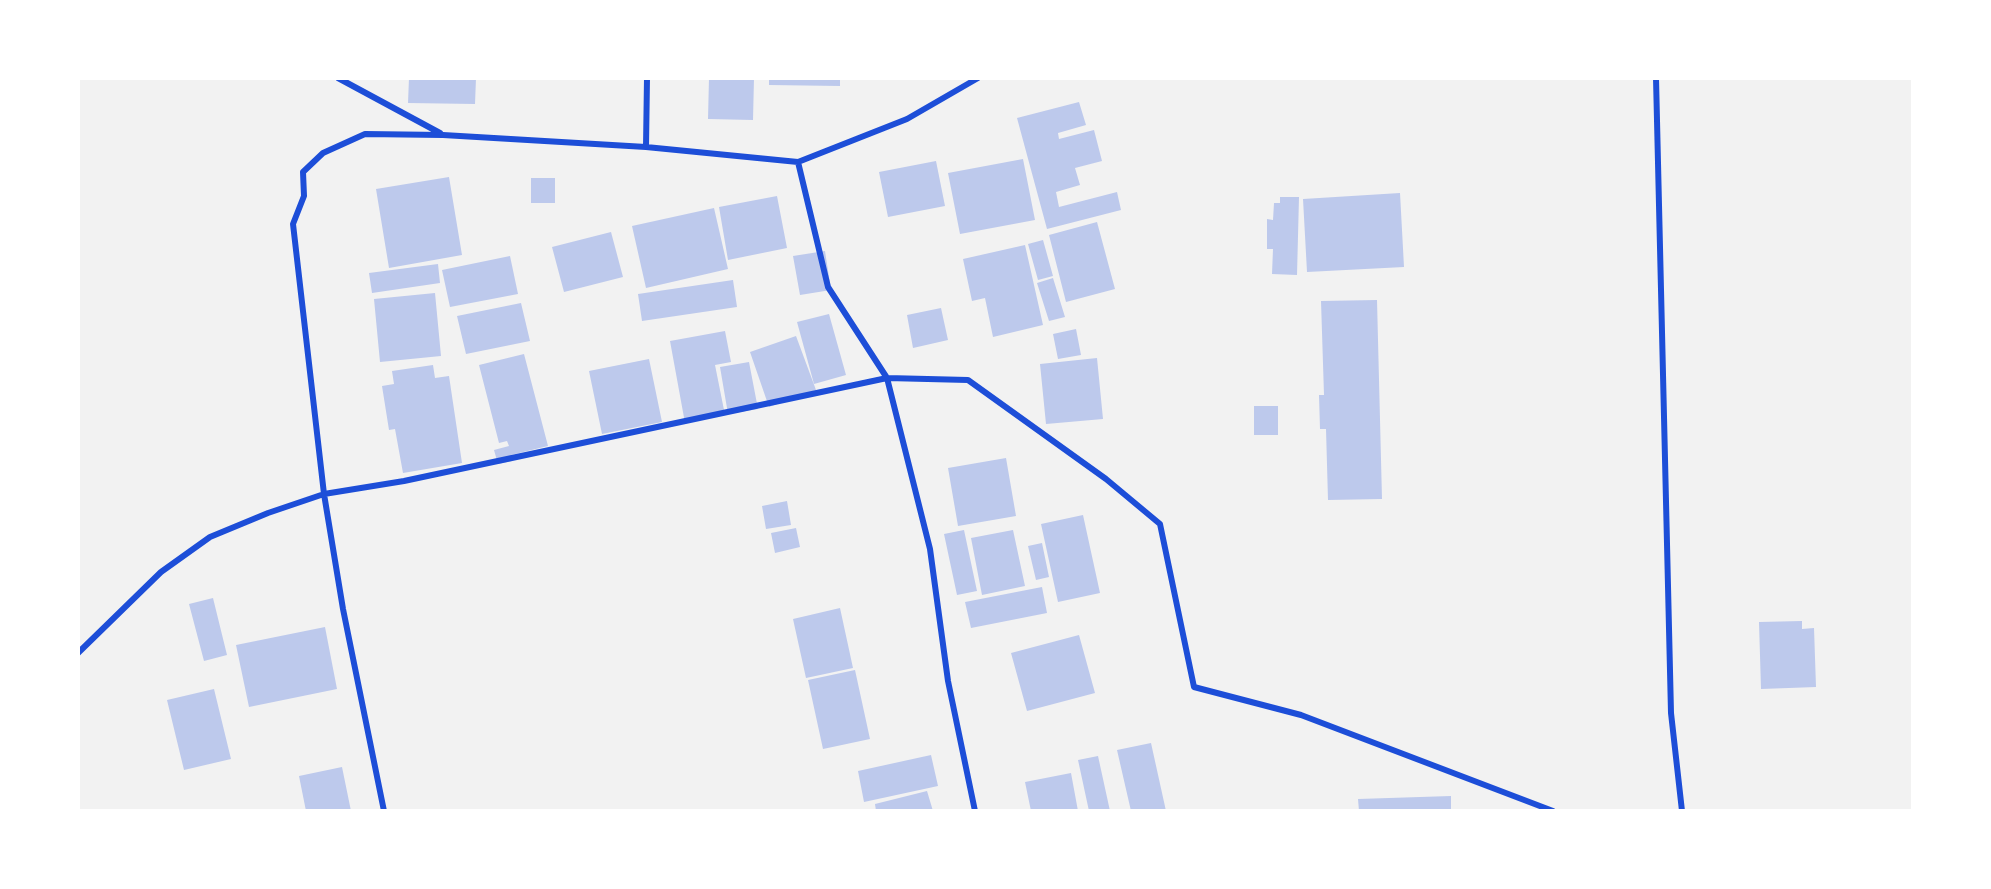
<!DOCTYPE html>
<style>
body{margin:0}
#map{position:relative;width:1991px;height:889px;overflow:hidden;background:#f2f2f2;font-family:"Open Sans",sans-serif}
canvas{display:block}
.frame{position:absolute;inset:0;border:80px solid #fff;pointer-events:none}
</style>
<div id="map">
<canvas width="1991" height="889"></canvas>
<div class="frame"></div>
</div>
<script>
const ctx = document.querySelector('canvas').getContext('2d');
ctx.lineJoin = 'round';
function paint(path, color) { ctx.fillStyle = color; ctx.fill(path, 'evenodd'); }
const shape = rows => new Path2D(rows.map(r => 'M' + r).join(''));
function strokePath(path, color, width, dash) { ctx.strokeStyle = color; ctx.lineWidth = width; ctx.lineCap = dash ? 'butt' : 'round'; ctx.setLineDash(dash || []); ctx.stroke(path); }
paint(shape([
 [409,78,476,78,475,104,408,103],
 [709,78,754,78,753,120,708,119],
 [769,78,840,78,840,86,769,85],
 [1079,102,1086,125,1058,133,1059,139,1094,130,1102,161,1075,168,1080,185,1056,192,1059,207,1117,192,1121,210,1047,229,1017,118],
 [1023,159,1035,220,960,234,948,173],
 [936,161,945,206,888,217,879,172],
 [449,177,462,255,389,268,376,189],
 [531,178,555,178,555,203,531,203],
 [1400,193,1404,267,1307,272,1303,199],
 [777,196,787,248,728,260,719,207],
 [1280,197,1299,197,1297,275,1272,274,1273,249,1267,249,1267,219,1273,220,1274,203,1280,203],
 [714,208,728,269,646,288,632,226],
 [1097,222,1115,289,1066,302,1049,235],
 [611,232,623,277,564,292,552,247],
 [1043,240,1053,276,1038,280,1028,244],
 [1025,245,1043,325,993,337,985,298,972,301,963,259],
 [825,251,831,290,800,295,793,256],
 [510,256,518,294,450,307,442,270],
 [438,264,440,283,372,293,369,273],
 [1053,278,1065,317,1049,321,1037,283],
 [733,280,737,307,642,321,638,294],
 [435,293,441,356,380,362,374,299],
 [1377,300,1382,499,1328,500,1326,429,1320,429,1319,395,1324,395,1321,301],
 [521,303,530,341,466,354,457,316],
 [941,308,948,340,913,348,907,315],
 [829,314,846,375,814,384,797,322],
 [1076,329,1081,355,1058,359,1053,334],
 [725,331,731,362,715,365,725,415,685,423,670,341],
 [796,336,816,390,769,407,750,352],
 [524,354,548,446,511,455,512,461,498,464,494,450,509,446,507,441,499,443,479,365],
 [1097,358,1103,419,1046,424,1040,364],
 [649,359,662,422,602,434,589,371],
 [749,362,758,409,728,414,720,367],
 [433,365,435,378,449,376,462,463,403,473,395,429,389,430,382,386,394,384,392,371],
 [1254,406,1278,406,1278,435,1254,435],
 [1006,458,1016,516,958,526,948,468],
 [787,501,791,525,766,529,762,506],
 [1083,515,1100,593,1058,602,1041,524],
 [796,528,800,547,775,553,771,533],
 [964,530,977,591,957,595,944,534],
 [1013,530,1025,586,982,595,971,538],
 [1042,543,1049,577,1036,580,1028,546],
 [1042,587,1047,613,971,628,965,602],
 [213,598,227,655,204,661,189,604],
 [840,608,853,668,806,678,793,619],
 [1802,621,1802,629,1814,628,1816,687,1761,689,1759,622],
 [325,627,337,689,249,707,236,645],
 [1079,635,1095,693,1027,711,1011,653],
 [855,670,870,739,823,749,808,680],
 [214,689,231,759,184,770,167,700],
 [1151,743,1166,811,1131,811,1117,750],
 [931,755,938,786,864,802,858,771],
 [1098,756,1110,811,1089,811,1078,760],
 [342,767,351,811,306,811,299,776],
 [1071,773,1078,811,1031,811,1025,782],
 [927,791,933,811,876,811,875,804],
 [1451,796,1451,811,1359,811,1358,799]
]), '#bdc9ec');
strokePath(shape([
 [338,78,440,133],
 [1656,78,1671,713,1682,811],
 [646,147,647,78],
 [78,653,161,572,210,537,268,513,324,494,404,481,887,378,828,287,798,162],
 [384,811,343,609,324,494,293,224,304,196,303,172,323,153,365,134,443,135,646,147,798,162,907,119,978,78],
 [975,811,948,681,930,549,887,378,968,380,1106,479,1160,524,1194,687,1301,715,1553,811]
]), '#1d4ed8', 6);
</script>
